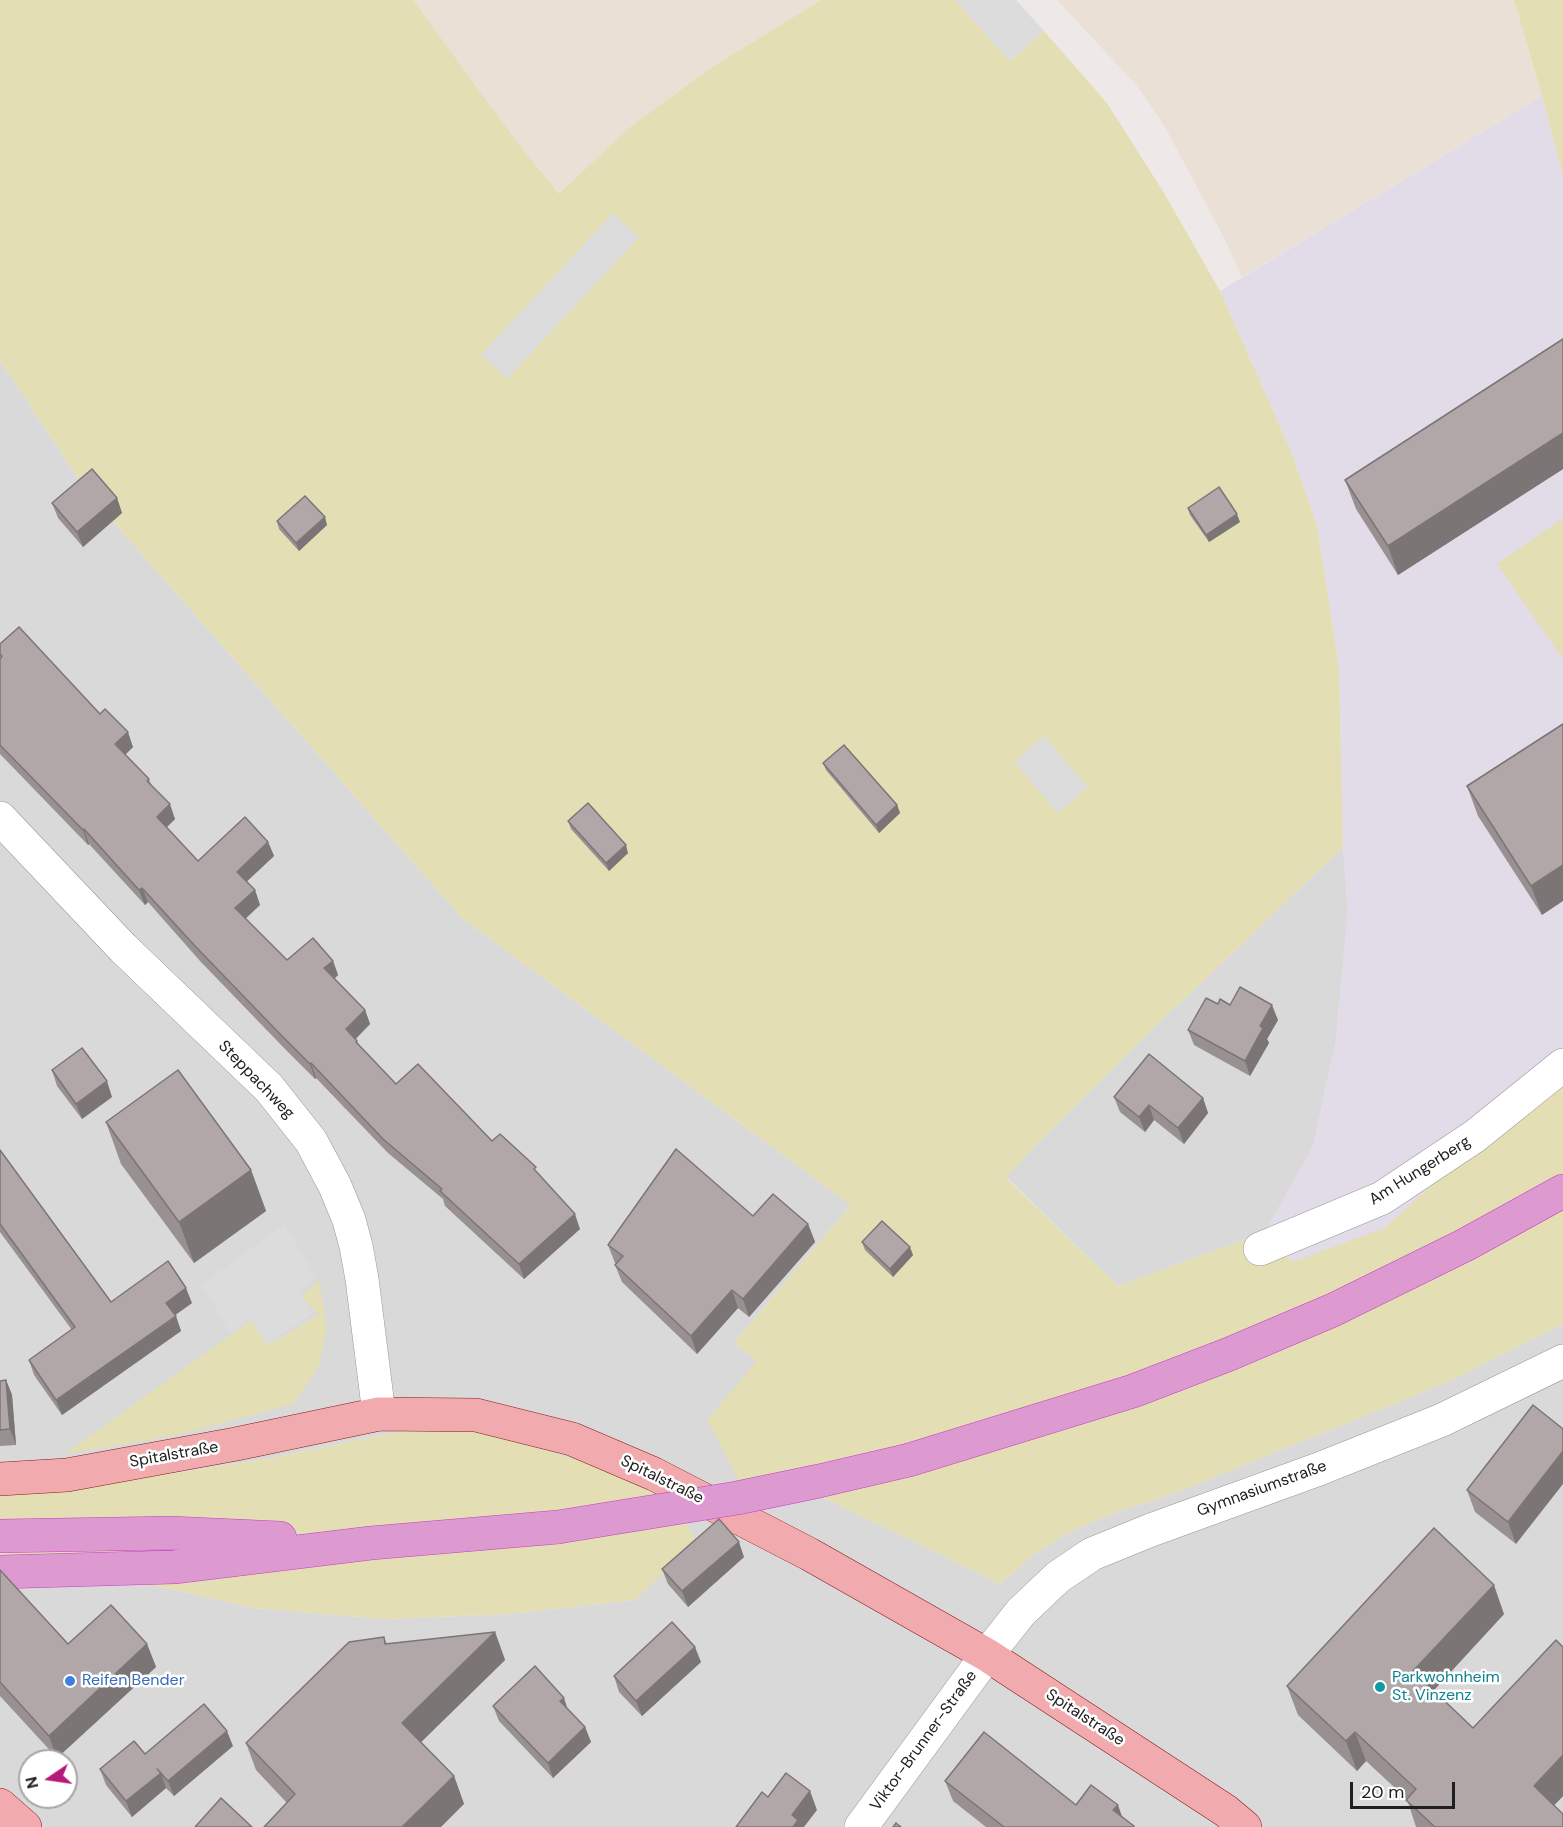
<!DOCTYPE html>
<meta charset="utf-8">
<style>
body{margin:0}
#map{position:relative;width:1563px;height:1827px;overflow:hidden;background:#efe8e8;font-family:"DM Sans",sans-serif}
canvas{display:block}
.north{position:absolute;left:18px;top:1749px;width:60px;height:60px;box-sizing:border-box;background:#fff;border:2px solid #a6a6a6;border-radius:50%;rotate:257deg;font-size:16px;font-weight:700;line-height:24px;text-align:center;color:#202020}
.north::after{content:'';display:block;margin:auto;width:21px;height:27px;background:#b7197b;clip-path:polygon(50% 0,100% 100%,50% 72%,0 100%)}
.scale{position:absolute;left:1350px;top:1782px;width:105px;height:27px;box-sizing:border-box;border:3px solid #202020;border-top:0;padding-left:8px;font-size:18px;line-height:21px;white-space:nowrap;color:#202020;-webkit-text-stroke:4px #fff;paint-order:stroke}
</style>
<div id="map">
<canvas width="1563" height="1827"></canvas>
<div class="north">N</div>
<div class="scale">20 m</div>
</div>
<script>
const ctx = document.querySelector('canvas').getContext('2d');
ctx.lineJoin = 'round';
function paint(path, color) { ctx.fillStyle = color; ctx.fill(path, 'evenodd'); }
const shape = rows => new Path2D(rows.map(r => 'M' + r).join(''));
function strokePath(path, color, width, dash) { ctx.strokeStyle = color; ctx.lineWidth = width; ctx.lineCap = dash ? 'butt' : 'round'; ctx.setLineDash(dash || []); ctx.stroke(path); }
function write(font, color, halo, rows, align = 'center') {
  ctx.font = font + ' "DM Sans",sans-serif'; ctx.lineWidth = 5; ctx.setLineDash([]); ctx.textBaseline = 'middle'; ctx.strokeStyle = halo; ctx.fillStyle = color; for (const [text, x, y, turn = 0] of rows) {
    ctx.save(); ctx.translate(x, y); ctx.rotate((+turn || 0) * Math.PI / 180); ctx.textAlign = isNaN(turn) ? turn : align; if (halo) ctx.strokeText(text, 0, 0); ctx.fillText(text, 0, 0); ctx.restore();
  }
}
paint(shape([
 [0,360,88,493,462,918,851,1205,734,1343,758,1361,741,1486,669,1499,392,1433,267,1459,62,1490,0,1491],
 [1343,847,1348,910,1336,1040,1313,1147,1265,1232,1118,1286,1006,1177,1036,1145,1155,1027],
 [1563,1324,1563,1827,0,1827,0,1579,157,1586,254,1608,386,1619,509,1614,635,1600,679,1510,808,1490,1000,1584,1034,1554,1073,1530,1117,1512,1175,1493,1448,1382],
 [30,1761,66,1761,66,1797,30,1797]
]), '#dad9da');
paint(shape([
 [1542,96,1563,177,1563,1077,1484,1139,1384,1229,1292,1262,1265,1232,1313,1147,1336,1040,1348,910,1343,847,1339,667,1317,525,1290,449,1220,291]
]), '#e2dbe8');
paint(shape([
 [413,0,821,0,709,69,629,128,559,195,517,142],
 [1057,0,1514,0,1542,96,1242,277,1224,238,1165,127,1138,87]
]), '#ebe0d6');
paint(shape([
 [0,0,413,0,517,142,559,194,629,128,709,69,821,0,955,0,1010,61,1044,31,1107,103,1164,193,1220,291,1290,449,1317,525,1339,667,1343,847,1155,1027,1036,1145,1006,1178,1118,1286,1265,1232,1292,1262,1384,1228,1484,1139,1563,1077,1563,1324,1448,1382,1175,1493,1117,1512,1073,1530,1034,1554,1000,1584,808,1490,679,1510,697,1542,635,1600,509,1614,386,1619,254,1608,157,1586,0,1579,0,1491,62,1490,267,1459,392,1433,473,1428,620,1473,669,1499,741,1485,707,1420,757,1361,734,1343,851,1205,462,918,88,493,0,360],
 [1514,0,1563,0,1563,177,1542,96],
 [1563,518,1563,659,1497,564],
 [319,1280,327,1327,318,1369,293,1404,177,1435,65,1454,253,1319,274,1342,319,1314,301,1297]
]), '#e3deb4');
paint(shape([
 [955,0,1016,0,1044,31,1010,61],
 [613,213,639,237,507,379,481,355],
 [1044,736,1088,787,1058,813,1014,762],
 [284,1224,317,1278,299,1290,313,1313,266,1345,250,1318,231,1334,201,1285]
]), '#dcdcdc');
const minor = shape([
 [0,818,123,948,269,1088,311,1141,335,1186,349,1220,356,1246,362,1279,379,1414],
 [1260,1249,1382,1198,1475,1136,1563,1065],
 [861,1827,987,1655,1021,1612,1058,1577,1092,1554,1151,1530,1319,1469,1442,1420,1563,1361]
]);
const major = shape([
 [0,1479,67,1475,236,1444,379,1414,476,1415,572,1439,654,1474,809,1554,987,1655,1226,1811,1245,1827],
 [0,1805,25,1827]
]);
const highway = shape([
 [909,1460,1133,1391,1227,1355,1333,1310,1465,1245,1563,1191],
 [0,1536,171,1533,280,1538],
 [0,1572,174,1567,371,1543,558,1527]
]);
strokePath(minor, '#979797', 34);
strokePath(major, '#891913', 34);
strokePath(highway, '#c63dc1', 34);
strokePath(minor, '#fff', 33);
strokePath(major, '#f1abaf', 33);
strokePath(highway, '#dd9ad0', 33);
const highwayBridge = shape([
 [558,1527,737,1498,819,1481,909,1460]
]);
strokePath(highwayBridge, '#c63dc1', 34, []);
strokePath(highwayBridge, '#dd9ad0', 33);
paint(shape([
 [1563,339,1563,469,1398,575,1356,509,1345,480],
 [117,498,122,513,83,547,58,518,52,503],
 [1188,508,1240,522,1209,542,1190,515],
 [277,521,327,525,299,551,279,529],
 [0,644,100,714,133,747,125,754,149,779,152,787,175,819,166,827,198,861,268,842,274,856,246,882,255,890,260,905,245,918,287,960,333,961,338,975,334,979,365,1010,370,1024,356,1039,359,1045,396,1084,492,1141,539,1174,580,1229,524,1279,445,1206,443,1199,388,1153,316,1078,315,1079,285,1049,200,961,148,902,145,905,89,844,88,845,0,754],
 [1563,724,1542,915,1478,816,1467,786],
 [823,763,897,805,900,813,879,833,826,770],
 [568,821,628,853,609,871,571,829],
 [1218,1004,1230,1005,1278,1020,1267,1039,1269,1043,1250,1076,1194,1045,1188,1030],
 [52,1070,112,1097,82,1119,57,1086],
 [1114,1097,1203,1098,1208,1113,1184,1144,1154,1120,1145,1132,1120,1112],
 [106,1122,251,1170,266,1211,194,1263,121,1164],
 [0,1150,111,1302,192,1303,175,1315,181,1331,62,1415,34,1375,29,1360,72,1330,0,1232],
 [753,1216,808,1224,815,1242,749,1317,738,1308,697,1354,622,1282,615,1265,616,1264,615,1263,608,1245],
 [862,1242,913,1255,893,1277,865,1250],
 [6,1380,12,1395,16,1445,0,1446,0,1381],
 [1533,1405,1516,1544,1475,1512,1467,1490],
 [744,1557,688,1607,668,1584,662,1569],
 [0,1570,68,1644,147,1644,156,1667,57,1758,0,1696],
 [1504,1614,1433,1691,1473,1728,1563,1647,1563,1796,1554,1805,1563,1827,1416,1827,1407,1799,1366,1761,1357,1771,1298,1715,1287,1686],
 [495,1632,505,1660,421,1742,454,1776,464,1804,287,1803,256,1770,246,1743,384,1637,387,1644],
 [701,1662,642,1716,619,1692,614,1676],
 [493,1706,568,1710,585,1727,591,1742,553,1778,499,1721],
 [233,1746,174,1796,166,1788,132,1817,106,1785,100,1769,145,1754],
 [945,1781,1076,1805,1122,1816,1135,1827,986,1827,953,1801]
]), '#989091');
paint(shape([
 [1563,433,1563,469,1398,575,1388,546],
 [117,498,122,513,83,547,77,532],
 [1237,514,1240,522,1209,542,1206,535],
 [325,517,327,525,299,551,296,543],
 [128,732,133,747,121,759,115,744],
 [170,804,175,819,162,832,157,817],
 [897,805,900,813,879,833,876,825],
 [84,829,89,844,88,845,83,830],
 [268,842,274,856,242,886,237,872],
 [626,845,628,853,609,871,606,863],
 [1563,865,1563,901,1542,915,1531,886],
 [142,888,148,902,145,905,139,890],
 [255,890,260,905,241,923,235,908],
 [333,961,338,975,330,983,324,968],
 [1272,1005,1278,1020,1267,1039,1269,1043,1250,1076,1245,1061,1260,1026],
 [365,1010,370,1024,351,1043,346,1029],
 [311,1063,316,1078,315,1079,310,1064],
 [107,1081,112,1097,82,1119,76,1104],
 [1203,1098,1208,1113,1184,1144,1178,1128],
 [1149,1105,1154,1120,1145,1132,1139,1117],
 [251,1170,266,1211,194,1263,179,1222],
 [575,1214,580,1229,524,1279,519,1264],
 [808,1224,815,1242,749,1317,743,1299],
 [910,1247,913,1255,893,1277,890,1269],
 [186,1288,192,1303,171,1318,166,1303],
 [732,1290,738,1308,697,1354,691,1336],
 [176,1316,181,1331,62,1415,56,1400],
 [6,1380,12,1395,16,1445,10,1429],
 [1563,1451,1563,1484,1516,1544,1508,1522],
 [739,1542,744,1557,688,1607,682,1591],
 [1494,1585,1504,1614,1424,1701,1413,1671],
 [495,1632,505,1660,412,1751,402,1723],
 [147,1644,156,1667,57,1758,49,1736],
 [695,1647,701,1662,642,1716,636,1701],
 [564,1698,569,1713,560,1701],
 [585,1727,591,1742,553,1778,548,1763],
 [227,1731,233,1746,174,1796,168,1781],
 [1355,1732,1366,1761,1357,1771,1346,1741],
 [1563,1755,1563,1796,1544,1816,1534,1786],
 [161,1773,166,1788,132,1817,126,1801],
 [454,1776,464,1804,441,1827,402,1827],
 [810,1791,817,1810,804,1827,793,1827,792,1815],
 [1118,1805,1125,1825,1113,1810]
]), '#7c7576');
const building = shape([
 [1563,339,1563,433,1388,546,1345,480,1563,339],
 [92,469,117,498,77,532,52,503,92,469],
 [1219,487,1237,514,1206,535,1188,508,1219,487],
 [305,496,325,517,296,543,277,521,305,496],
 [19,627,100,714,105,709,128,732,115,744,149,779,147,781,170,804,157,817,198,861,245,817,268,842,237,872,255,890,235,908,287,960,313,938,333,961,324,968,365,1010,346,1029,357,1041,356,1042,396,1084,418,1064,492,1141,500,1134,536,1167,534,1169,575,1214,519,1264,440,1191,442,1189,383,1139,311,1063,310,1064,280,1034,195,946,142,888,139,890,84,829,83,830,0,745,0,659,2,656,0,654,0,644,19,627],
 [1563,724,1563,865,1531,886,1467,786,1563,724],
 [844,745,897,805,876,825,823,763,844,745],
 [588,803,626,845,606,863,568,821,588,803],
 [1240,987,1272,1005,1260,1026,1263,1028,1245,1061,1188,1030,1206,998,1218,1004,1220,999,1230,1005,1240,987],
 [82,1048,107,1081,76,1104,52,1070,82,1048],
 [1149,1054,1203,1098,1178,1128,1149,1105,1139,1117,1114,1097,1149,1054],
 [178,1070,251,1170,179,1222,106,1122,178,1070],
 [676,1149,753,1216,773,1194,808,1224,743,1299,732,1290,691,1336,615,1265,623,1256,608,1245,676,1149],
 [0,1150,111,1302,168,1261,186,1288,166,1303,176,1316,56,1400,29,1360,75,1327,0,1224,0,1150],
 [882,1221,910,1247,890,1269,862,1242,882,1221],
 [6,1380,10,1429,0,1430,0,1381,6,1380],
 [1533,1405,1563,1429,1563,1451,1508,1522,1467,1490,1533,1405],
 [719,1519,739,1542,682,1591,662,1569,719,1519],
 [1434,1528,1494,1585,1413,1671,1473,1728,1556,1640,1563,1647,1563,1755,1534,1786,1563,1814,1563,1827,1435,1827,1406,1800,1416,1789,1355,1732,1346,1741,1287,1686,1434,1528],
 [0,1570,68,1644,111,1605,147,1644,49,1736,0,1682,0,1570],
 [672,1622,695,1647,636,1701,614,1676,672,1622],
 [495,1632,402,1723,454,1776,402,1827,264,1827,295,1794,246,1743,349,1642,384,1637,385,1644,495,1632],
 [535,1666,564,1698,560,1701,585,1727,548,1763,493,1706,535,1666],
 [204,1704,227,1731,168,1781,157,1769,161,1773,126,1801,100,1769,134,1741,145,1754,204,1704],
 [984,1732,1076,1805,1091,1785,1118,1805,1113,1810,1134,1826,1134,1827,1004,1827,945,1781,984,1732],
 [786,1773,810,1791,792,1815,798,1820,793,1827,736,1827,762,1792,768,1797,786,1773],
 [221,1798,252,1827,195,1827,221,1798],
 [896,1823,901,1827,893,1827,896,1823]
]);
paint(building, '#b1a7a9');
strokePath(building, '#7c7576', 1.5);
for (const [x, y, r, color] of [
 [70,1681,6,"#3f7fe0"],
 [1380,1687,6,"#0f9aa8"]
]) { const dot = new Path2D(); dot.arc(x, y, r, 0, 2 * Math.PI); ctx.fillStyle = color; ctx.fill(dot); strokePath(dot, '#fff', 2); }
write('16px', '#202020', '#fff', [
 ["Steppachweg",256,1080,46],
 ["Am Hungerberg",1420,1171,-32],
 ["Spitalstraße",174,1455,-10],
 ["Spitalstraße",662,1480,26],
 ["Gymnasiumstraße",1262,1489,-20],
 ["Spitalstraße",1085,1718,33],
 ["Viktor-Brunner-Straße",924,1741,-54]
]);
write('16px', '#0d838f', '#fff', [
 ["Parkwohnheim",1392,1678],
 ["St. Vinzenz",1392,1696]
], 'left');
write('16px', '#366cbe', '#fff', [
 ["Reifen Bender",82,1681]
], 'left');
</script>
